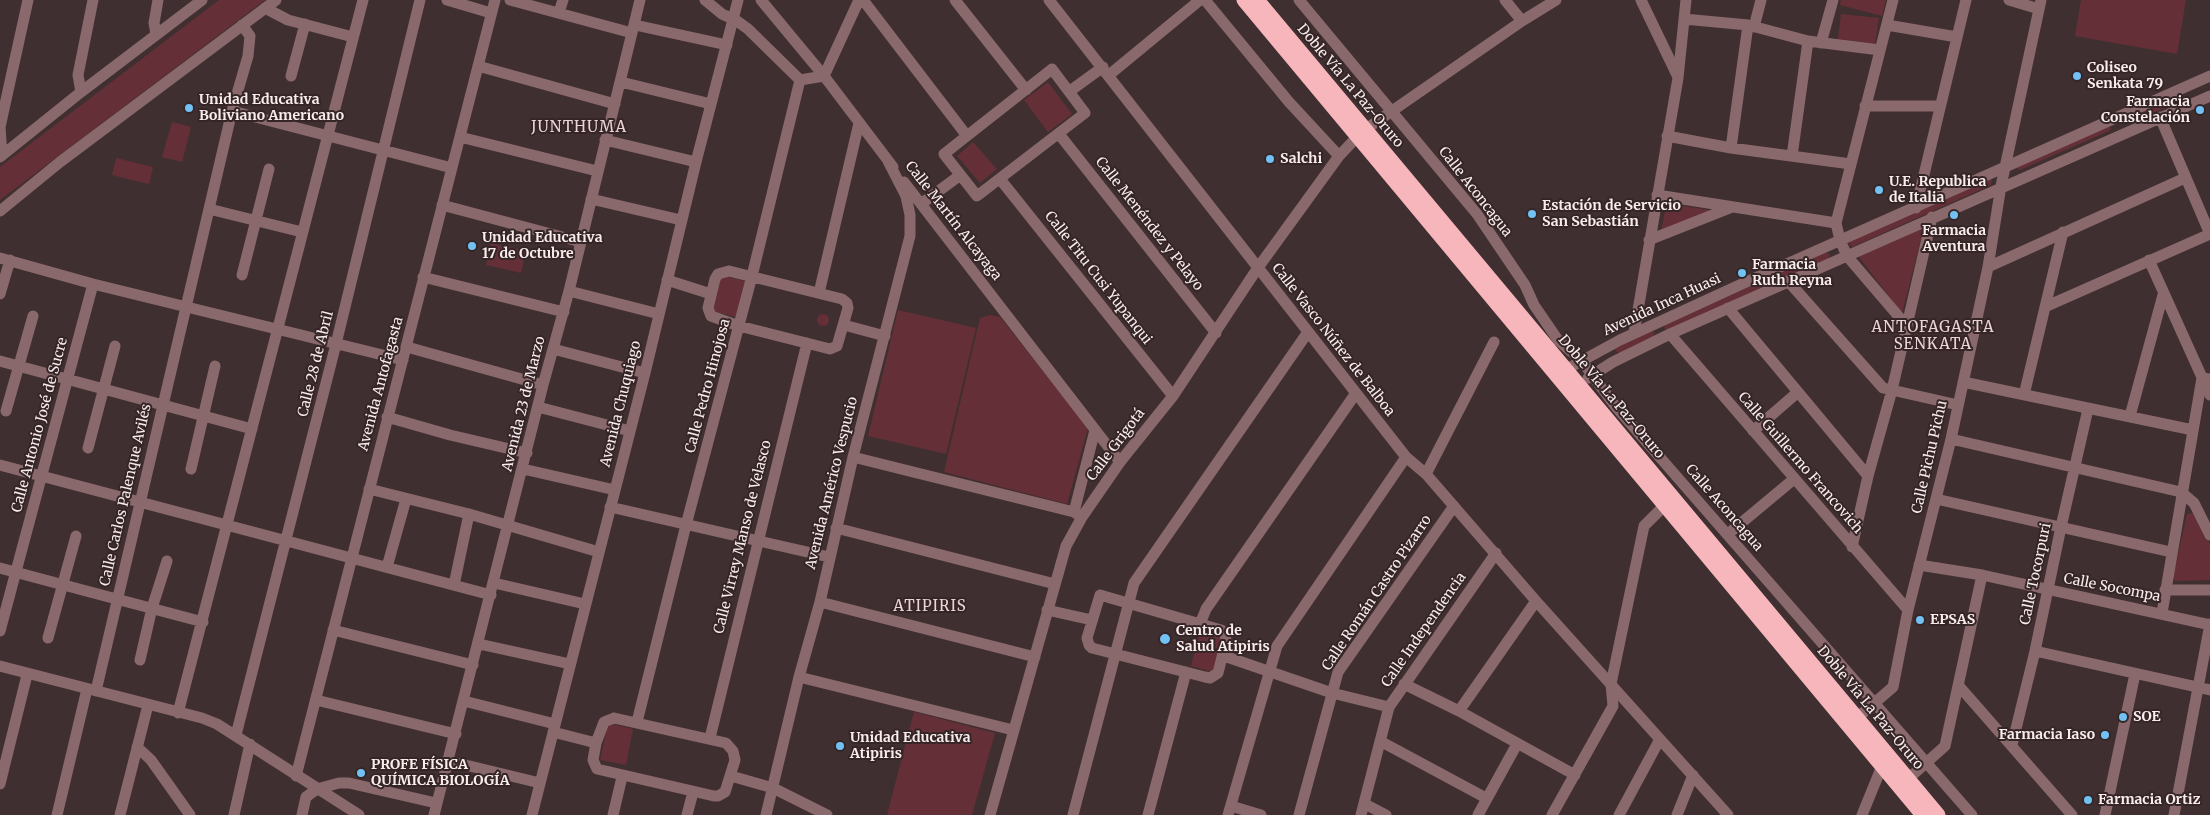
<!DOCTYPE html>
<meta charset="utf-8">
<style>
body{margin:0}
canvas{display:block;background:#402f30}
</style>
<canvas width="2210" height="815"></canvas>
<script>
const ctx = document.querySelector('canvas').getContext('2d');
ctx.lineJoin = 'round';
function paint(path, color) { ctx.fillStyle = color; ctx.fill(path, 'evenodd'); }
const shape = rows => new Path2D(rows.map(r => 'M' + r).join(''));
function strokePath(path, color, width, dash) { ctx.strokeStyle = color; ctx.lineWidth = width; ctx.lineCap = dash ? 'butt' : 'round'; ctx.setLineDash(dash || []); ctx.stroke(path); }
function write(font, color, halo, rows, align = 'center') {
  ctx.font = font + ' Merriweather,serif'; ctx.lineWidth = 4; ctx.setLineDash([]); ctx.textBaseline = 'middle'; ctx.strokeStyle = halo; ctx.fillStyle = color; for (const [text, x, y, turn = 0] of rows) {
    ctx.save(); ctx.translate(x, y); ctx.rotate((+turn || 0) * Math.PI / 180); ctx.textAlign = isNaN(turn) ? turn : align; if (halo) ctx.strokeText(text, 0, 0); ctx.fillText(text, 0, 0); ctx.restore();
  }
}
paint(shape([
 [219,0,265,0,0,200,0,167],
 [1841,0,1886,0,1882,16,1840,5],
 [2081,0,2186,0,2177,54,2075,36],
 [1841,14,1879,18,1875,44,1838,39],
 [1048,82,1072,114,1048,132,1024,100],
 [2171,99,2176,100,2175,103,2144,117,2140,116,2141,112],
 [172,122,191,127,182,162,162,157],
 [2109,126,2111,129,2109,131,2020,170,2017,168,2018,165],
 [973,142,997,169,980,183,957,156],
 [116,158,153,167,149,184,112,175],
 [1989,179,1992,180,1991,185,1852,247,1849,244,1850,241],
 [1670,204,1709,210,1709,213,1661,231,1666,207],
 [1924,227,1902,313,1858,256],
 [491,243,526,251,521,273,486,265],
 [1826,252,1830,255,1828,259,1667,330,1664,328,1665,325],
 [721,275,745,281,736,317,712,311],
 [898,310,976,328,946,454,868,436],
 '817 320a6 6 0 1 1 12 0a6 6 0 1 1-12 0Z',
 [990,315,1000,317,1088,428,1067,504,944,472,980,318],
 [1650,331,1655,332,1653,336,1619,353,1615,350,1616,347],
 [2191,513,2195,514,2210,544,2210,580,2175,581,2173,577,2187,514],
 [1200,631,1223,636,1213,672,1191,666],
 [914,712,995,733,972,815,887,815],
 [608,723,633,729,626,765,600,760]
]), '#642f36');
strokePath(shape([
 [447,0,491,13],
 [510,0,632,33],
 [705,0,722,14,737,21,748,29,800,80],
 [761,0,824,76,893,167],
 [863,0,967,136],
 [955,0,1026,90],
 [1049,0,1406,457,1426,474,1536,601,1728,815],
 [1205,0,1289,102,1339,156],
 [1299,0,1477,214,1525,285,1534,305,1558,340,1581,360,1616,407,1972,815],
 [1505,0,1522,21],
 [1641,0,1678,77],
 [1893,0,1836,223,1840,240,1847,256,1906,325],
 [2009,0,2039,9],
 [265,8,288,20,353,37],
 [559,12,563,0],
 [1684,19,1748,25,1808,41,1880,50],
 [635,25,727,45],
 [1887,25,1957,37],
 [1754,27,1761,0],
 [156,34,154,23,158,0],
 [1821,43,1833,0],
 [478,66,615,104],
 [1052,69,1085,113,977,196,944,154,1052,69],
 [1109,75,1200,0],
 [291,76,305,24],
 [621,82,711,104],
 [1070,91,1103,67],
 [81,92,78,75,93,0],
 [1865,106,1940,106],
 [232,111,452,168],
 [1366,129,1522,21,1556,0],
 [1059,134,1216,333],
 [1667,136,1731,148,1851,164],
 [460,137,597,171],
 [605,140,696,162],
 [1731,148,1748,25],
 [2,155,0,127,28,0],
 [1792,156,1808,41],
 [0,157,81,92,202,0],
 [1000,179,1173,396],
 [904,182,1120,462],
 [1657,195,1836,223],
 [591,199,681,220],
 [921,204,959,176],
 [442,205,581,242],
 [1916,208,1966,0],
 [209,209,302,232],
 [0,211,60,162,276,0],
 [1649,240,1730,208],
 [0,258,93,284,403,360],
 [2149,260,2210,395],
 [1988,267,2185,178],
 [729,271,842,299,847,303,848,308,837,346,830,349,739,326,711,316,708,308,715,279,718,274,729,271],
 [242,275,269,169],
 [423,277,564,312],
 [667,280,711,294],
 [1788,281,1883,388,1958,405],
 [569,291,659,314],
 [819,293,859,123],
 [0,294,10,260],
 [2047,306,2210,234,2160,117],
 [1728,308,1868,476],
 [844,325,885,336],
 [1634,333,1678,78,1686,0],
 [1670,334,1908,610],
 [407,347,543,385],
 [553,349,645,373],
 [0,361,252,429],
 [1567,369,1620,340,1744,283,2210,76],
 [1588,378,1613,362,1670,334,2210,96],
 [1963,382,2193,430],
 [2024,395,2063,232],
 [538,407,630,431],
 [6,411,33,316],
 [2130,416,2163,295],
 [387,417,450,435,527,453],
 [1753,431,1798,392],
 [1951,439,2181,492,2194,503,2210,535],
 [88,448,115,346],
 [853,457,1074,512,1082,517],
 [0,465,491,595],
 [191,469,215,366],
 [523,469,615,490],
 [1426,474,1494,342],
 [369,489,469,514,599,552],
 [1936,499,2171,552],
 [610,507,829,557],
 [1074,512,1095,430],
 [836,528,1055,584],
 [1728,534,1794,479],
 [1852,547,1868,476,1892,390,1932,217],
 [1919,565,1982,575,2210,625],
 [387,567,406,499],
 [0,568,203,622],
 [494,583,585,604],
 [454,585,469,514],
 [2165,590,2210,590],
 [1100,595,1221,630,1225,634,1226,641,1218,673,1210,678,1205,677,1092,648,1089,645,1087,638,1100,595],
 [820,602,1035,657],
 [1047,610,1092,620],
 [2162,613,2202,378,2210,379],
 [1200,624,1206,609,1356,393],
 [333,630,473,665],
 [0,631,93,284],
 [48,638,76,536],
 [479,644,570,664],
 [2035,651,2210,690],
 [1224,656,1332,693,1389,707],
 [140,660,152,608,167,561],
 [0,666,202,718,217,724,359,815],
 [799,677,1013,730],
 [1404,684,1459,711,1575,775],
 [1959,686,2072,815],
 [96,691,209,209,232,111,248,56,250,36,242,25],
 [316,700,456,734],
 [464,701,555,724],
 [1459,711,1536,601],
 [178,713,363,0],
 [614,718,726,743,733,751,735,760,725,792,718,796,714,796,597,769,593,760,596,743,604,722,614,718],
 [1857,718,1893,687,1908,610,1951,439,1988,267,2001,186,2041,0],
 [637,722,686,525,752,276,800,80,824,76,859,0],
 [553,732,596,743],
 [236,735,336,344,420,0],
 [710,738,807,343],
 [1380,741,1486,798],
 [2012,745,2035,651,2061,527,2088,409],
 [137,747,151,760,190,815],
 [449,761,540,783],
 [296,776,495,0],
 [731,776,773,788,827,815],
 [1908,779,1945,746,1982,575],
 [0,784,27,675],
 [1365,804,1386,815],
 [1231,806,1261,815],
 [57,815,87,689],
 [120,815,148,705],
 [234,815,250,744],
 [302,815,306,797,317,789,339,783,349,783,436,803],
 [434,815,543,385,569,291,640,0],
 [532,815,645,373,696,162,738,0],
 [613,815,622,777],
 [687,815,693,792],
 [766,815,799,677,820,602,853,457,910,236,910,215,906,196,888,161],
 [990,815,1066,546,1082,517,1120,462,1173,396,1257,269,1339,156,1357,137],
 [1073,815,1134,583,1308,332],
 [1148,815,1186,672],
 [1228,815,1277,646,1406,457],
 [1299,815,1338,672,1454,506],
 [1361,815,1389,707,1496,553],
 [1478,815,1517,744],
 [1552,815,1613,706,1611,684,1644,526,1665,505],
 [1619,815,1660,739],
 [1677,815,1693,775],
 [1862,815,1882,766],
 [2105,815,2135,674],
 [2174,815,2210,624]
]), '#8a696c', 11);
strokePath(shape([
 [1244,0,1923,815],
 [1257,0,1938,815]
]), '#f6b6bb', 15);
for (const [x, y, r, color] of [
 [2077,76,5,"#71c1f5"],
 [189,108,5,"#71c1f5"],
 [2200,110,5,"#71c1f5"],
 [1270,159,5,"#71c1f5"],
 [1879,190,5,"#71c1f5"],
 [1532,214,5,"#71c1f5"],
 [1954,215,5,"#71c1f5"],
 [472,246,5,"#71c1f5"],
 [1742,273,5,"#71c1f5"],
 [1920,620,5,"#71c1f5"],
 [1165,639,6,"#71c1f5"],
 [2123,717,5,"#71c1f5"],
 [2105,735,5,"#71c1f5"],
 [840,746,5,"#71c1f5"],
 [361,773,5,"#71c1f5"],
 [2088,800,5,"#71c1f5"]
]) { const dot = new Path2D(); dot.arc(x, y, r, 0, 2 * Math.PI); ctx.fillStyle = color; ctx.fill(dot); strokePath(dot, '#352526', 2); }
write('bold 14px', '#f8eced', '#352526', [
 ["Coliseo",2087,68],
 ["Senkata 79",2087,84],
 ["Unidad Educativa",199,100],
 ["Boliviano Americano",199,116],
 ["Farmacia",2190,102,"right"],
 ["Constelación",2190,118,"right"],
 ["Salchi",1280,159],
 ["U.E. Republica",1889,182],
 ["de Italia",1889,198],
 ["Estación de Servicio",1542,206],
 ["San Sebastián",1542,222],
 ["Farmacia",1954,231,"center"],
 ["Aventura",1954,247,"center"],
 ["Unidad Educativa",482,238],
 ["17 de Octubre",482,254],
 ["Farmacia",1752,265],
 ["Ruth Reyna",1752,281],
 ["EPSAS",1930,620],
 ["Centro de",1176,631],
 ["Salud Atipiris",1176,647],
 ["SOE",2133,717],
 ["Farmacia Iaso",2095,735,"right"],
 ["Unidad Educativa",850,738],
 ["Atipiris",850,754],
 ["PROFE FÍSICA",371,765],
 ["QUÍMICA BIOLOGÍA",371,781],
 ["Farmacia Ortiz",2098,800]
], 'left');
write('14px', '#f8eced', '#352526', [
 ["Doble Vía La Paz-Oruro",1350,86,50],
 ["Calle Aconcagua",1475,192,52],
 ["Calle Martín Alcayaga",953,221,52],
 ["Calle Menéndez y Pelayo",1149,224,52],
 ["Calle Titu Cusi Yupanqui",1098,278,52],
 ["Avenida Inca Huasi",1662,305,-25],
 ["Calle Vasco Núñez de Balboa",1333,340,52],
 ["Calle 28 de Abril",316,364,-76],
 ["Avenida Antofagasta",381,384,-75],
 ["Calle Pedro Hinojosa",708,386,-75],
 ["Doble Vía La Paz-Oruro",1611,397,50],
 ["Avenida 23 de Marzo",524,404,-76],
 ["Avenida Chuquiago",621,404,-76],
 ["Calle Antonio José de Sucre",40,425,-75],
 ["Calle Grigotá",1116,445,-53],
 ["Calle Pichu Pichu",1930,457,-77],
 ["Calle Guillermo Francovich",1800,463,49],
 ["Avenida Américo Vespucio",832,483,-76],
 ["Calle Carlos Palenque Avilés",126,495,-77],
 ["Calle Aconcagua",1724,508,49],
 ["Calle Virrey Manso de Velasco",743,537,-76],
 ["Calle Tocorpuri",2036,574,-78],
 ["Calle Socompa",2112,588,11],
 ["Calle Román Castro Pizarro",1377,593,-56],
 ["Calle Independencia",1424,630,-55],
 ["Doble Vía La Paz-Oruro",1870,708,50]
]);
ctx.letterSpacing = '1px';
write('15px', '#ebd4d6', '#352526', [
 ["JUNTHUMA",579,128],
 ["ANTOFAGASTA",1933,328],
 ["SENKATA",1933,345],
 ["ATIPIRIS",930,607]
]);
ctx.letterSpacing = '0px';
</script>
